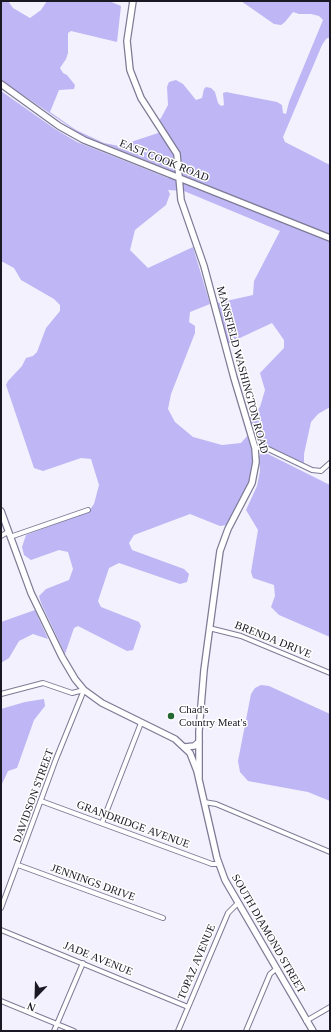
<!DOCTYPE html>
<style>
body{margin:0}
#map{position:relative;width:331px;height:1032px;overflow:hidden;background:#f2f1fd;font-family:"Times New Roman",serif}
canvas{display:block}
.frame{position:absolute;inset:0;border:2px solid #1a1823;pointer-events:none}
.north{position:absolute;left:16px;top:976px;width:40px;height:40px;-webkit-text-stroke:3px #fff;paint-order:stroke;rotate:203deg;font-size:11px;font-weight:700;line-height:16px;text-align:center;color:#1a1823}
.north::after{content:'';display:block;margin:auto;width:14px;height:18px;background:#1a1823;clip-path:polygon(50% 0,100% 100%,50% 72%,0 100%)}
</style>
<div id="map">
<canvas width="331" height="1032"></canvas>
<div class="frame"></div>
<div class="north">N</div>
</div>
<script>
const ctx = document.querySelector('canvas').getContext('2d');
ctx.lineJoin = 'round';
function paint(path, color) { ctx.fillStyle = color; ctx.fill(path, 'evenodd'); }
const shape = rows => new Path2D(rows.map(r => 'M' + r).join(''));
function strokePath(path, color, width, dash) { ctx.strokeStyle = color; ctx.lineWidth = width; ctx.lineCap = dash ? 'butt' : 'round'; ctx.setLineDash(dash || []); ctx.stroke(path); }
function write(font, color, halo, rows, align = 'center') {
  ctx.font = font + ' "Times New Roman",serif'; ctx.lineWidth = 3; ctx.setLineDash([]); ctx.textBaseline = 'middle'; ctx.strokeStyle = halo; ctx.fillStyle = color; for (const [text, x, y, turn = 0] of rows) {
    ctx.save(); ctx.translate(x, y); ctx.rotate((+turn || 0) * Math.PI / 180); ctx.textAlign = isNaN(turn) ? turn : align; if (halo) ctx.strokeText(text, 0, 0); ctx.fillText(text, 0, 0); ctx.restore();
  }
}
paint(shape([
 [1,1,8,1,13,8,30,18,41,10,47,1,109,1,121,6,117,42,71,31,68,33,68,53,66,59,60,68,63,73,67,75,75,85,74,89,59,90,50,112,76,130,104,143,119,146,161,132,164,129,159,120,161,118,168,105,167,87,169,82,176,80,183,84,196,100,202,98,204,89,206,87,211,88,215,92,218,103,221,106,224,105,223,93,226,92,277,102,282,105,283,113,286,114,289,102,323,20,319,16,311,14,299,14,293,12,285,22,281,25,274,24,241,1,330,1,330,37,326,39,322,45,283,137,285,142,330,165,330,235,187,178,193,186,330,241,330,407,318,414,311,422,304,454,304,463,259,442,251,432,249,417,260,407,265,390,260,373,284,348,284,340,272,323,227,344,217,303,253,295,254,281,280,231,184,191,168,190,170,194,166,205,135,230,130,250,148,268,193,247,210,304,190,312,189,322,195,326,195,333,171,394,168,409,175,422,193,437,222,445,241,443,248,435,252,446,254,465,253,477,227,525,220,526,190,514,134,535,129,543,132,550,184,569,189,574,187,582,180,584,119,563,109,568,98,601,101,607,139,622,141,626,133,650,127,651,78,626,74,628,65,654,41,603,39,596,46,589,69,580,73,569,68,552,59,550,31,560,24,555,22,547,26,535,89,511,94,504,99,485,91,459,81,458,43,471,34,468,6,385,8,381,22,366,26,358,33,356,37,352,46,328,60,311,60,305,54,299,21,280,14,268,1,261,1,91,55,129,77,142,168,178,167,169,80,134,1,80],
 [261,453,266,453,330,485,330,637,279,615,271,607,275,596,274,585,253,578,251,572,258,530,246,510,257,486,260,471,259,457],
 [35,610,48,639,33,634,19,641,9,658,1,663,1,622],
 [261,685,269,686,330,714,330,801,308,792,248,781,240,772,238,761,251,694,255,688],
 [44,699,45,706,34,720,17,768,8,771,1,786,1,709,25,702]
]), '#beb6f5');
const street = shape([
 [255,448,264,447,312,470,321,471,330,463],
 [1,536,8,532],
 [10,537,88,510],
 [209,628,241,636,330,673],
 [1,694,43,683,72,693,84,690],
 [41,801,212,864,218,864],
 [204,802,216,804,330,852],
 [102,823,141,723],
 [18,865,163,918],
 [1,908,56,759,84,690],
 [1,930,188,1007],
 [1,1001,74,1031],
 [306,1021,330,1007],
 [54,1031,83,963],
 [178,1031,228,913,237,904],
 [246,1031,270,974,276,969]
]);
const secondary = shape([
 [133,1,127,41,130,70,141,98,177,154,181,200,204,266,234,378,255,448,256,462,252,483,228,529,220,551,204,670,199,731,199,778],
 [1,84,59,126,84,140,330,238],
 [1,511,31,593,62,657,75,679,84,690,102,703,175,739,190,753,197,771,217,858,225,880,313,1031],
 [185,747,194,746,199,742]
]);
strokePath(street, '#7d7b95', 6);
strokePath(secondary, '#7d7b95', 8);
strokePath(street, '#fff', 4);
strokePath(secondary, '#fff', 5.5);
for (const [x, y, r, color] of [
 [171,716,4,"#246732"]
]) { const dot = new Path2D(); dot.arc(x, y, r, 0, 2 * Math.PI); ctx.fillStyle = color; ctx.fill(dot); strokePath(dot, '#fff', 1.5); }
write('11px', '#1a1823', '#fff', [
 ["EAST COOK ROAD",164,161,22],
 ["MANSFIELD WASHINGTON ROAD",242,370,75],
 ["BRENDA DRIVE",273,640,22],
 ["DAVIDSON STREET",34,796,-70],
 ["GRANDRIDGE AVENUE",133,825,20],
 ["JENNINGS DRIVE",93,883,20],
 ["SOUTH DIAMOND STREET",268,934,60],
 ["JADE AVENUE",98,959,22],
 ["TOPAZ AVENUE",197,962,-67]
]);
write('11px', '#1a1823', '#fff', [
 ["Chad's",179,710],
 ["Country Meat's",179,723]
], 'left');
</script>
